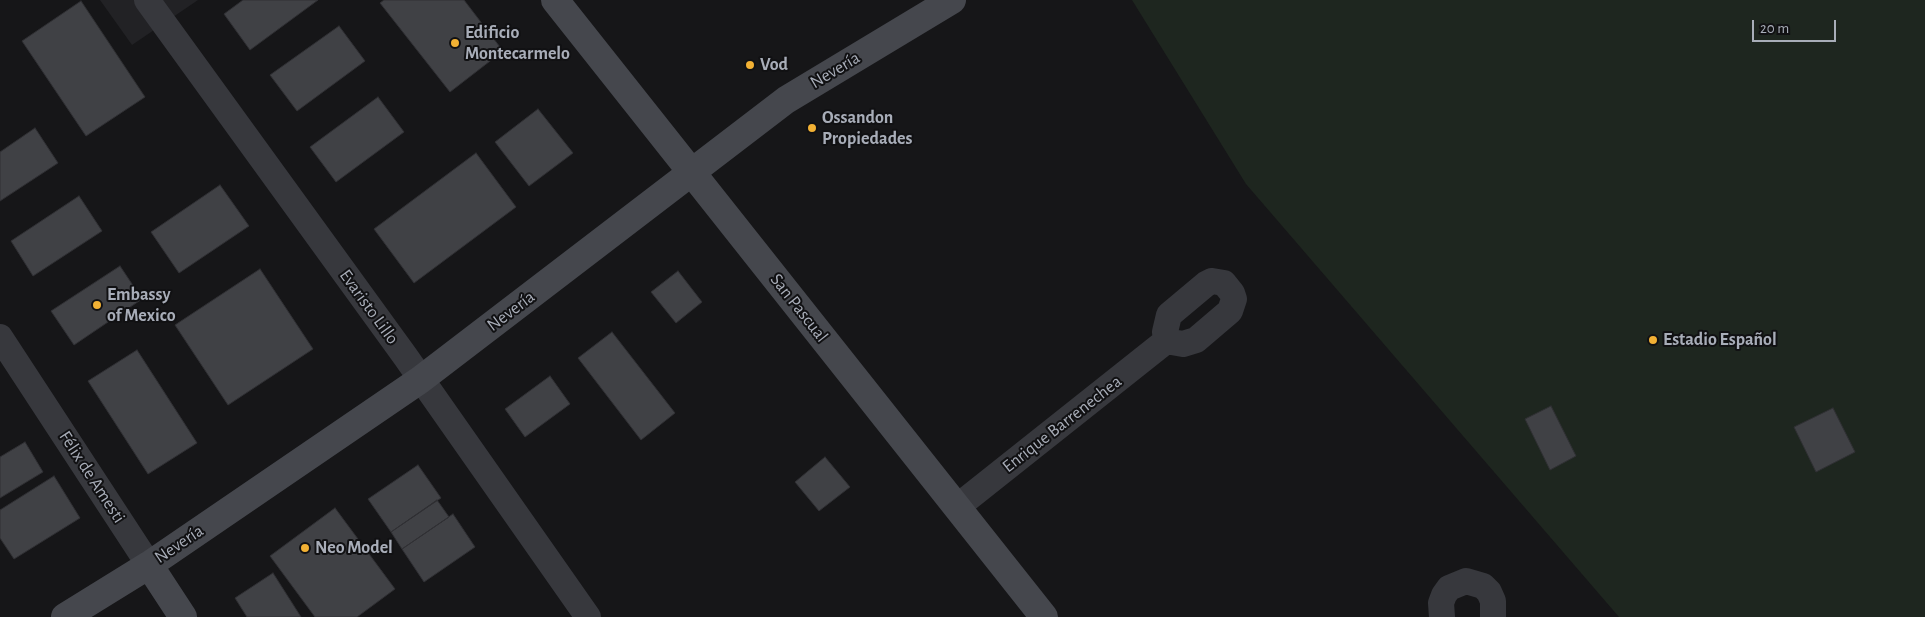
<!DOCTYPE html>
<meta charset="utf-8">
<style>
body{margin:0}
#map{position:relative;width:1925px;height:617px;overflow:hidden;background:#161618;font-family:"Alegreya Sans",sans-serif}
canvas{display:block}
.scale{position:absolute;left:1752px;top:20px;width:84px;height:22px;box-sizing:border-box;border:2px solid #a8adb8;border-top:0;padding-left:6px;font-size:15px;line-height:18px;white-space:nowrap;color:#a8adb8;-webkit-text-stroke:4px #111113;paint-order:stroke}
</style>
<div id="map">
<canvas width="1925" height="617"></canvas>
<div class="scale">20 m</div>
</div>
<script>
const ctx = document.querySelector('canvas').getContext('2d');
ctx.lineJoin = 'round';
function paint(path, color) { ctx.fillStyle = color; ctx.fill(path, 'evenodd'); }
const shape = rows => new Path2D(rows.map(r => 'M' + r).join(''));
function strokePath(path, color, width, dash) { ctx.strokeStyle = color; ctx.lineWidth = width; ctx.lineCap = dash ? 'butt' : 'round'; ctx.setLineDash(dash || []); ctx.stroke(path); }
function write(font, color, halo, rows, align = 'center') {
  ctx.font = font + ' "Alegreya Sans",sans-serif'; ctx.lineWidth = 4; ctx.setLineDash([]); ctx.textBaseline = 'middle'; ctx.strokeStyle = halo; ctx.fillStyle = color; for (const [text, x, y, turn = 0] of rows) {
    ctx.save(); ctx.translate(x, y); ctx.rotate((+turn || 0) * Math.PI / 180); ctx.textAlign = isNaN(turn) ? turn : align; if (halo) ctx.strokeText(text, 0, 0); ctx.fillText(text, 0, 0); ctx.restore();
  }
}
paint(shape([
 [100,0,198,0,132,45]
]), '#222225');
paint(shape([
 [1132,0,1925,0,1925,617,1619,617,1246,184]
]), '#1e261f');
const building = shape([
 [243,0,318,0,250,50,224,14,243,0],
 [384,0,464,0,503,51,450,92,380,3,384,0],
 [81,1,145,97,86,136,22,41,81,1],
 [339,26,365,61,297,111,270,75,339,26],
 [378,97,404,132,336,182,310,147,378,97],
 [538,109,573,153,529,186,495,142,538,109],
 [35,128,58,163,0,201,0,152,35,128],
 [476,153,516,207,414,283,374,229,476,153],
 [220,185,249,226,179,273,151,232,220,185],
 [79,196,102,231,33,276,11,241,79,196],
 [120,266,142,299,74,345,51,311,120,266],
 [260,269,313,349,228,405,175,325,260,269],
 [678,271,702,302,676,323,651,292,678,271],
 [612,332,675,413,641,440,578,358,612,332],
 [137,350,197,443,148,474,88,381,137,350],
 [550,376,570,404,525,437,505,409,550,376],
 [1551,406,1576,456,1550,470,1525,419,1551,406],
 [1833,408,1855,452,1816,472,1794,427,1833,408],
 [25,442,43,472,0,498,0,457,25,442],
 [825,457,850,487,819,511,795,482,825,457],
 [418,465,441,498,391,532,368,499,418,465],
 [54,476,80,518,14,559,0,538,0,510,54,476],
 [437,500,449,517,402,549,391,532,437,500],
 [335,508,395,589,357,617,315,617,270,556,335,508],
 [453,514,475,547,424,582,402,549,453,514],
 [273,573,301,617,247,617,235,598,273,573]
]);
paint(building, '#404145');
strokePath(building, '#303034', 1);
strokePath(shape([
 [147,0,405,356,588,617],
 [1212,281,1224,283,1232,293,1234,299,1230,311,1196,340,1183,344,1166,341,1165,332,1169,315,1206,284,1212,281],
 [0,337,149,565],
 [957,507,1166,341],
 [1442,617,1441,603,1444,595,1449,588,1466,581,1483,586,1489,592,1493,601,1493,617]
]), '#37383d', 26);
strokePath(shape([
 [555,0,1044,617],
 [149,565,183,617],
 [65,617,149,565,420,380,786,100,952,0]
]), '#45474d', 28);
for (const [x, y, r, color] of [
 [455,43,5,"#f2b134"],
 [750,65,5,"#f2b134"],
 [812,128,5,"#f2b134"],
 [97,305,5,"#f2b134"],
 [1653,340,5,"#f2b134"],
 [305,548,5,"#f2b134"]
]) { const dot = new Path2D(); dot.arc(x, y, r, 0, 2 * Math.PI); ctx.fillStyle = color; ctx.fill(dot); strokePath(dot, '#111113', 2); }
write('bold 18px', '#a8adb8', '#111113', [
 ["Edificio",465,33],
 ["Montecarmelo",465,54],
 ["Vod",760,65],
 ["Ossandon",822,118],
 ["Propiedades",822,139],
 ["Embassy",107,295],
 ["of Mexico",107,316],
 ["Estadio Español",1663,340],
 ["Neo Model",315,548]
], 'left');
write('18px', '#a8adb8', '#111113', [
 ["Nevería",835,70,-31],
 ["Evaristo Lillo",369,307,54],
 ["San Pascual",799,308,52],
 ["Nevería",511,311,-37],
 ["Enrique Barrenechea",1062,424,-38],
 ["Félix de Amesti",92,477,57],
 ["Nevería",179,544,-34]
]);
</script>
